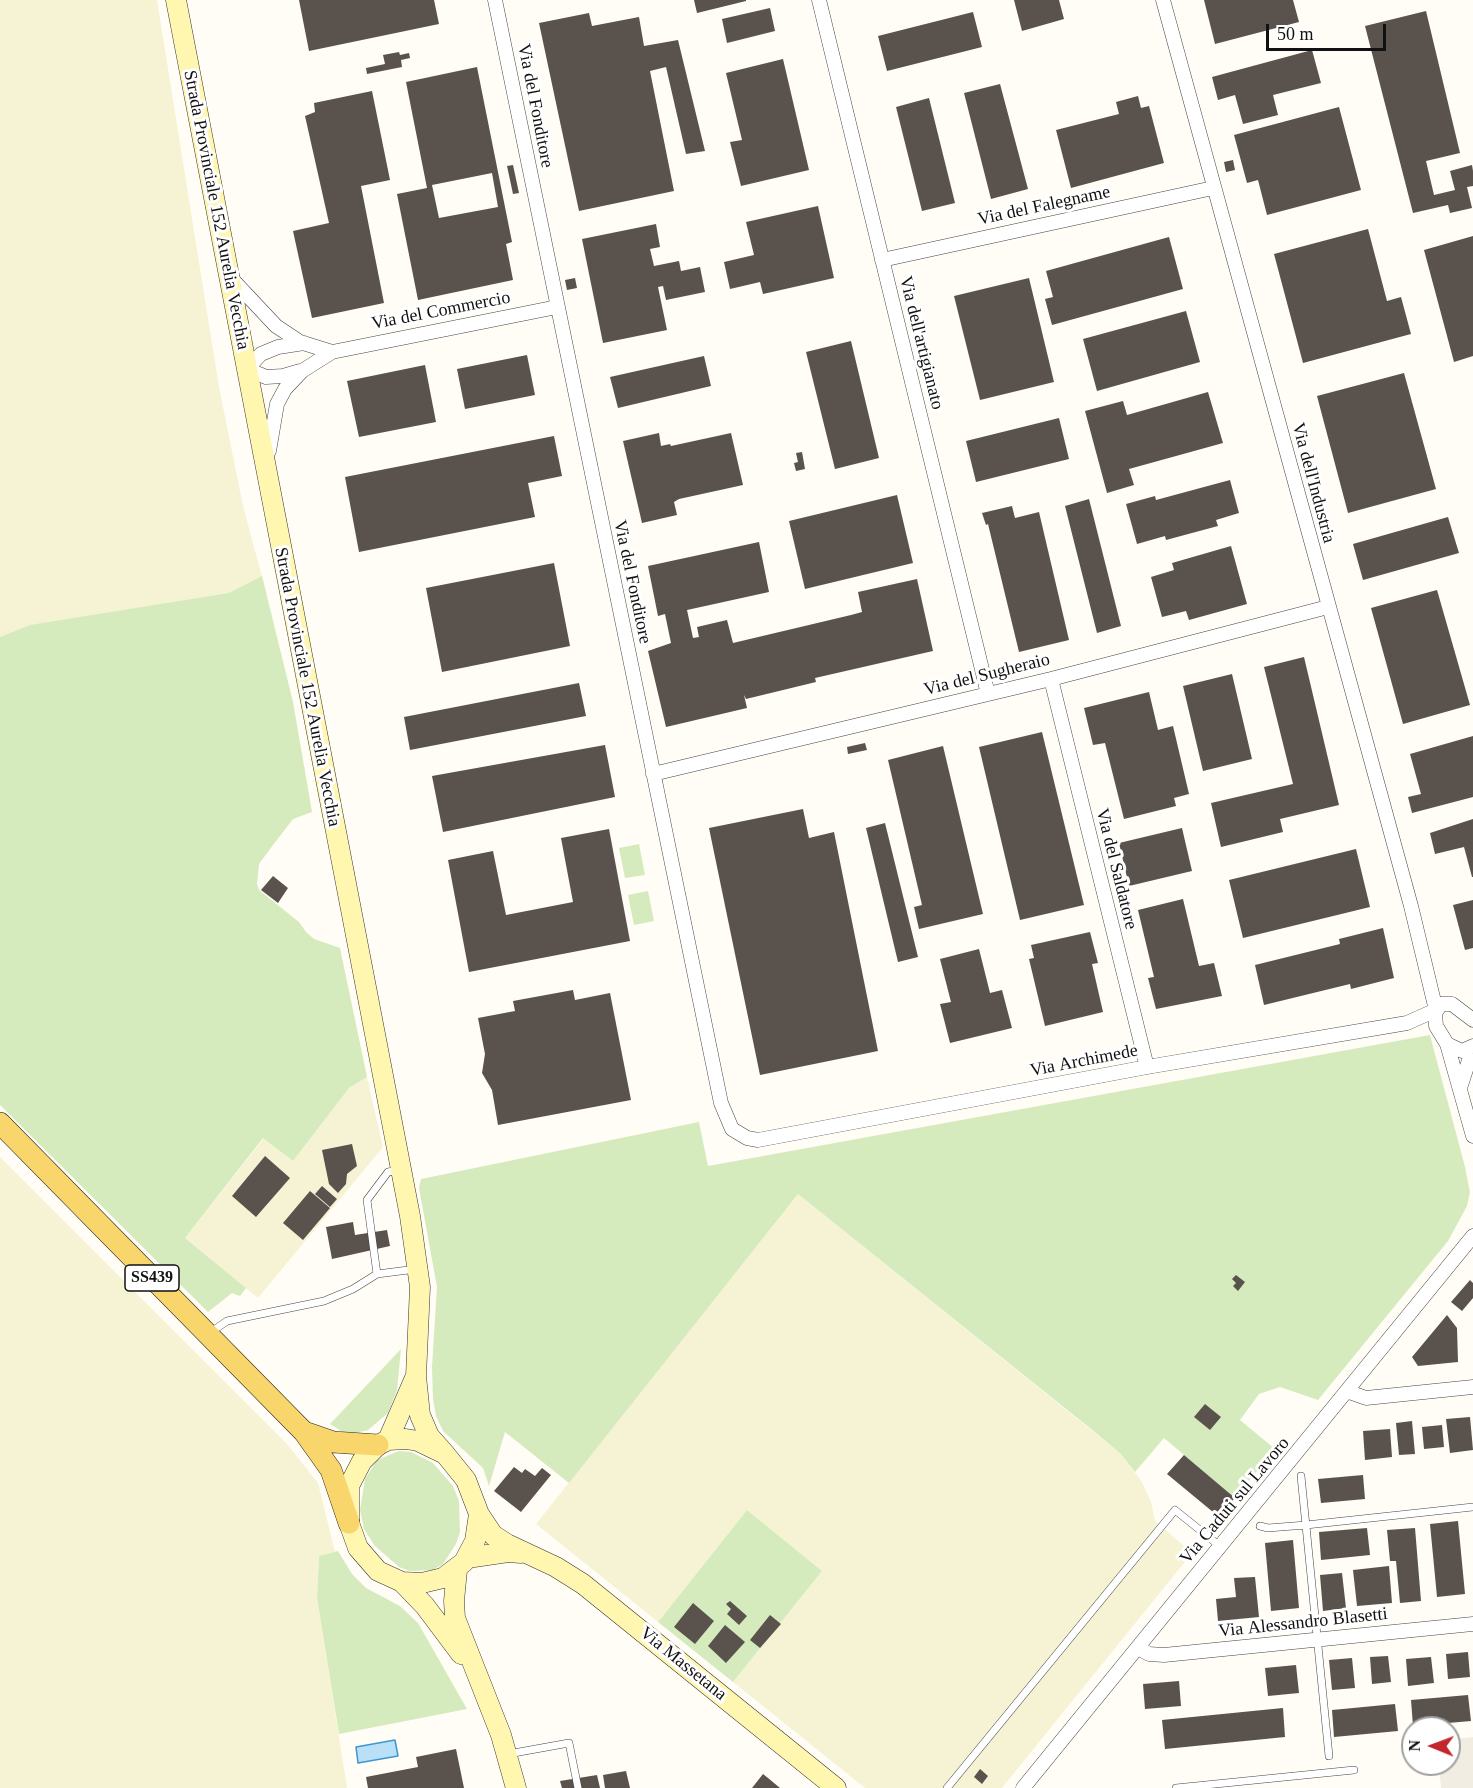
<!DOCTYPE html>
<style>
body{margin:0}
#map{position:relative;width:1473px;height:1788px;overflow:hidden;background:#fffdf5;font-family:"Times New Roman",serif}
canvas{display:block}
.north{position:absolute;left:1401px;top:1716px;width:60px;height:60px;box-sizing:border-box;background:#fff;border:2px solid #a0a0a0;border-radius:50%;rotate:271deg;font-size:16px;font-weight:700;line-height:24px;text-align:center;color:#111}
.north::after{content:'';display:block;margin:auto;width:21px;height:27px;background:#c4262e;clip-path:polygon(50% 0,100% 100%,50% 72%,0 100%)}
.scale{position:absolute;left:1266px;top:24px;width:120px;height:27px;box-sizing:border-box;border:3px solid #111;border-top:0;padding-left:8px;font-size:18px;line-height:21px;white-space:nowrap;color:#111;-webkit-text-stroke:4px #fff;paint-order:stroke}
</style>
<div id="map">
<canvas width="1473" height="1788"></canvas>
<div class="north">N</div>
<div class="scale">50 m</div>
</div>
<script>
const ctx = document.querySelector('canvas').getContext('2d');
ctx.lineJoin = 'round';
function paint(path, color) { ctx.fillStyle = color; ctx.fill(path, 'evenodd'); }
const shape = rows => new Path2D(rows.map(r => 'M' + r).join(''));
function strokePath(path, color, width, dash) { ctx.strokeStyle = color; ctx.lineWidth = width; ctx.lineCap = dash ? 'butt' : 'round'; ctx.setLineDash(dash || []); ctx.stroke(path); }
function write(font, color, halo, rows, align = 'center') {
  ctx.font = font + ' "Times New Roman",serif'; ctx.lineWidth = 6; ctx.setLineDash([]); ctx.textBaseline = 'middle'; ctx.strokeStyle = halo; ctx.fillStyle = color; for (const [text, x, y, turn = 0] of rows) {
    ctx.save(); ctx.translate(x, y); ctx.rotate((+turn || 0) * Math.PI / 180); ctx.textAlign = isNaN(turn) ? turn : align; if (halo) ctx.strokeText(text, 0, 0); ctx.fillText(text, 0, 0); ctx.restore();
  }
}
paint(shape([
 [0,0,157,0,219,387,243,506,267,595,0,656],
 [367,1077,383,1147,258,1298,185,1238,264,1138,293,1161,349,1088],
 [0,1157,287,1444,318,1483,335,1552,319,1556,317,1598,347,1788,0,1788],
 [798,1194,1121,1454,1142,1482,1151,1502,1155,1521,1192,1553,1002,1788,865,1788,733,1682,822,1571,747,1510,658,1622,536,1524]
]), '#f6f3d4');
paint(shape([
 [262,576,293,702,312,812,293,819,273,845,259,864,257,884,259,890,299,922,306,932,314,939,340,948,367,1077,349,1088,293,1161,263,1138,185,1238,246,1288,240,1296,232,1293,208,1312,0,1105,0,637,30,625,229,593],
 [639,844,645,875,625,878,619,848],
 [648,891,654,921,634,925,628,895],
 [1430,1035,1465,1167,1470,1192,1467,1206,1448,1241,1318,1400,1280,1387,1259,1394,1240,1420,1275,1449,1235,1498,1164,1438,1135,1472,1121,1454,1091,1429,798,1194,569,1483,505,1432,489,1486,483,1468,443,1431,436,1416,433,1399,432,1367,437,1287,419,1188,421,1179,699,1122,708,1166],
 [401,1349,397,1390,388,1413,368,1430,355,1433,343,1432,330,1424],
 [399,1451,411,1452,433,1463,453,1486,459,1501,460,1532,456,1544,443,1564,433,1570,410,1571,399,1567,375,1546,364,1529,360,1510,365,1479,377,1460],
 [747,1510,822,1571,733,1682,658,1622],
 [338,1551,352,1574,366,1588,400,1606,418,1623,467,1709,339,1734,317,1598,319,1556]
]), '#d5ebbd');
paint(shape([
 [1473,1737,1473,1788,1441,1788,1439,1764,1449,1764,1449,1740]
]), '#f1ede2');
const water = shape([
 [395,1740,398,1756,358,1763,356,1747,395,1740]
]);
paint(water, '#b9e0f7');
strokePath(water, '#3f96cf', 1.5);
paint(shape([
 [299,0,434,0,439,24,309,51],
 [694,0,746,0,746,1,697,13],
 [1014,0,1059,0,1064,19,1022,31],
 [1204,0,1293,0,1299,22,1215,44],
 [770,8,775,31,727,43,722,19],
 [1426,11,1460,153,1426,161,1434,195,1455,190,1450,171,1472,165,1473,171,1473,186,1467,187,1472,208,1450,213,1448,205,1413,213,1365,26],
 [973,12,982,47,887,71,878,36],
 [589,13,592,26,639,17,644,46,678,40,705,151,686,154,666,67,650,71,674,191,579,211,539,23],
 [1312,50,1321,83,1273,95,1278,115,1243,124,1235,95,1218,100,1212,77],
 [399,52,400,55,409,53,410,58,401,60,402,67,367,74,366,68,385,64,383,55],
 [783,59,809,170,741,186,730,142,742,140,726,73],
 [477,67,512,242,506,244,513,280,418,300,397,194,427,188,406,82],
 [492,173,498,207,439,218,432,185],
 [1000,84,1028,189,991,199,964,93],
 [372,91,390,180,361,186,384,303,312,318,293,231,329,223,305,116,315,112,314,103],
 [1138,96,1141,108,1149,106,1164,163,1071,188,1056,130,1119,114,1116,102],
 [929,98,955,203,922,211,896,107],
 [1339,107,1361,190,1267,215,1258,180,1247,183,1234,135],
 [1233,160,1235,170,1226,172,1224,162],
 [513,165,519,193,513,194,507,166],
 [818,206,834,278,763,294,760,282,730,289,724,262,754,255,746,222],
 [656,224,660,247,650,249,654,266,679,261,681,271,700,267,705,292,666,300,663,286,658,287,667,330,603,343,582,239],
 [1368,229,1387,301,1401,297,1411,334,1303,363,1274,254],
 [1473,236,1473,356,1454,362,1424,250],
 [1169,237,1183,289,1052,325,1045,299,1053,297,1046,271],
 [575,278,577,288,567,290,565,280],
 [1029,278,1054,382,980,400,954,296],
 [1186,311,1200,362,1097,391,1083,339],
 [851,341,879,458,835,469,806,352],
 [527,355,535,395,465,409,457,369],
 [704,356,711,386,618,408,610,377],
 [425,365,436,422,359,437,347,381],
 [1404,373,1436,489,1348,513,1317,396],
 [1208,392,1223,443,1129,469,1134,485,1107,493,1085,411,1123,401,1127,415],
 [1059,418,1069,459,976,482,966,441],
 [659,433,661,446,670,444,671,446,731,433,743,485,679,499,674,502,677,515,642,523,623,441],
 [554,436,562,476,528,483,535,517,359,552,345,477],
 [802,452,805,469,796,471,794,463,798,462,796,453],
 [1230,480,1239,513,1216,520,1218,526,1166,540,1165,536,1137,544,1126,504,1155,496,1156,500],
 [897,495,913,563,805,589,789,521],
 [1089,499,1121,626,1097,633,1065,506],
 [1012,506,1015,518,1039,512,1069,640,1019,652,988,524,986,525,982,513],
 [1448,517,1459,553,1363,580,1353,544],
 [759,542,769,592,687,610,693,638,699,637,697,627,727,620,733,643,851,615,862,612,858,592,917,579,933,651,815,678,816,682,746,699,744,695,747,708,666,727,648,651,671,643,665,614,658,616,648,566],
 [1231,546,1247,604,1189,620,1186,611,1162,617,1151,577,1174,570,1172,563],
 [554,563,570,646,442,672,426,588],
 [1437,590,1470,705,1403,724,1371,608],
 [1304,657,1339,805,1280,819,1283,832,1221,847,1211,803,1293,784,1264,667],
 [1232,674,1252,759,1203,771,1183,686],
 [579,683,586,716,410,750,404,717],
 [1149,692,1158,730,1173,726,1189,794,1174,798,1176,806,1124,819,1105,743,1093,745,1084,708],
 [1042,732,1084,905,1020,920,979,747],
 [1473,736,1473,797,1412,813,1408,797,1421,794,1410,754],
 [865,743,867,750,848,754,847,747],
 [605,745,615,797,443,832,432,776],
 [943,746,983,914,919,929,914,907,922,905,888,760],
 [803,809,809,838,834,832,878,1051,760,1075,709,828],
 [1473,819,1473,877,1472,877,1464,847,1435,854,1430,833],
 [885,823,918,957,898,962,866,828],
 [1182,828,1192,871,1129,886,1119,843],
 [609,829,630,941,469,972,448,860,493,851,506,915,573,902,561,838],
 [1356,849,1370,907,1243,938,1229,880],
 [273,876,288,888,278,903,261,890],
 [1183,899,1199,966,1214,963,1222,996,1156,1009,1148,978,1154,977,1138,910],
 [1473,900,1473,948,1465,950,1453,905],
 [1383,928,1394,978,1351,989,1350,984,1264,1005,1255,965,1340,944,1339,939],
 [1090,932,1098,963,1092,964,1103,1012,1045,1026,1029,959,1034,958,1031,945],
 [979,949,990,993,1002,990,1012,1028,950,1043,940,1004,951,1002,940,959],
 [573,990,575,1000,610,993,631,1100,498,1125,492,1090,482,1073,485,1054,478,1018,515,1011,513,1001],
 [352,1144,357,1166,347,1174,346,1184,338,1193,329,1184,322,1150],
 [265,1156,290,1178,256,1217,232,1196],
 [322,1186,337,1199,330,1207,315,1194],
 [310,1191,330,1208,303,1240,283,1223],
 [353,1222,355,1235,387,1230,390,1246,332,1259,326,1227],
 [1236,1275,1245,1282,1238,1291,1233,1286,1236,1283,1232,1279],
 [1470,1280,1473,1283,1473,1298,1462,1311,1451,1302],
 [1447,1315,1457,1328,1458,1362,1418,1366,1412,1357],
 [1205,1404,1221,1417,1210,1430,1194,1417],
 [1470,1417,1473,1450,1450,1453,1446,1419],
 [1412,1421,1415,1454,1399,1455,1396,1423],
 [1442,1425,1444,1447,1424,1449,1422,1427],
 [1390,1429,1392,1457,1365,1460,1363,1431],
 [1184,1455,1235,1498,1219,1517,1167,1474],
 [514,1467,522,1473,525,1469,535,1476,542,1468,551,1475,521,1512,494,1491],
 [1363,1475,1365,1499,1321,1503,1318,1479],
 [1458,1521,1465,1594,1437,1597,1430,1524],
 [1367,1528,1370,1555,1321,1560,1319,1532],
 [1415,1528,1421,1601,1400,1603,1396,1561,1390,1561,1387,1530],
 [1293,1540,1299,1608,1271,1611,1265,1543],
 [1389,1566,1392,1603,1357,1606,1353,1570],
 [1342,1573,1346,1608,1323,1611,1320,1575],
 [1255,1577,1259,1617,1218,1621,1216,1599,1236,1597,1234,1578],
 [730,1601,747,1616,739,1625,727,1614,731,1609,726,1604],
 [693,1603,714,1621,695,1644,674,1627],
 [770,1615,781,1624,760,1648,750,1640],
 [725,1625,745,1642,726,1663,708,1646],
 [1468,1652,1470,1677,1448,1679,1446,1654],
 [1388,1656,1391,1682,1372,1684,1370,1657],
 [1431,1657,1434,1683,1408,1686,1406,1659],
 [1352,1658,1355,1688,1332,1690,1329,1660],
 [1296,1665,1299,1693,1268,1696,1265,1668],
 [1179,1681,1181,1706,1145,1709,1143,1684],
 [1468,1695,1471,1721,1413,1726,1411,1700],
 [1395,1704,1398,1731,1334,1737,1332,1710],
 [1283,1708,1285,1737,1165,1749,1162,1720],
 [456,1749,464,1788,368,1788,366,1777,418,1767,416,1757],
 [980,1769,988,1776,982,1784,974,1777],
 [626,1771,630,1788,605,1788,603,1775],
 [763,1774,768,1778,780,1788,752,1788],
 [597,1775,600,1788,562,1788,560,1781]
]), '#5a524d');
const lane = shape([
 [377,1274,367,1200,388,1172,399,1170],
 [211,1332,227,1321,324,1301,353,1289,377,1274,416,1269],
 [1301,1476,1329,1756],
 [1260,1526,1268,1528,1306,1525,1473,1507],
 [508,1754,569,1743,578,1788],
 [947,1788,1175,1510,1221,1547],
 [1176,1788,1354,1770]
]);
const street = shape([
 [495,0,721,1103,732,1129,747,1138,758,1140,1147,1067,1407,1023,1436,1010,1411,906,1163,0],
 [819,0,988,694],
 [882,260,1213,188],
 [230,277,276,326,300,342,332,352],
 [300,371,283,376,266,377,247,369,261,354,278,347,304,343],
 [269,451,277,404,285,389,302,371,332,352,557,307],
 [1051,679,1147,1067],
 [653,774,1051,679,1328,607],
 [1473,1020,1452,1004,1441,1004,1435,1013,1436,1026,1447,1044,1462,1051,1473,1046],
 [1447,1044,1473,1136],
 [1461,1085,1473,1048],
 [1349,1392,1366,1398,1473,1387],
 [1138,1648,1149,1654,1164,1655,1473,1624],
 [1023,1788,1473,1236]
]);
const secondary = shape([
 [176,0,410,1216,420,1287,416,1376,420,1415,429,1436,445,1454],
 [406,1439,418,1441,445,1454,466,1480,479,1514,475,1541,464,1562,443,1578,422,1583,402,1582,378,1571,358,1548,349,1523,349,1486,362,1461,378,1445,388,1440,406,1439],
 [388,1440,415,1378],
 [479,1514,493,1535,507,1544,556,1567,583,1584,836,1788],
 [467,1558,508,1552,521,1553],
 [457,1570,454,1601,455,1618,501,1735,516,1788],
 [402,1582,425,1606,461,1654]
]);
const primary = shape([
 [0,1123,304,1432,331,1470,349,1523],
 [304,1432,333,1442,378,1445]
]);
strokePath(lane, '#444', 8);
strokePath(street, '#444', 15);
strokePath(secondary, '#333', 21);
strokePath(primary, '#222', 22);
strokePath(lane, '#fff', 7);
strokePath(street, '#fff', 14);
strokePath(secondary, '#fff6b0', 20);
strokePath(primary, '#f9d66b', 21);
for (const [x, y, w] of [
 [152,1278,54]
]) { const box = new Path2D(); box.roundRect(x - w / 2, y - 13, w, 26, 4.5); ctx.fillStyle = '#fff'; ctx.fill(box); strokePath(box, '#111', 1.5); }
write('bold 16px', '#111', null, [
 ["SS439",152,1278]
]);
write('18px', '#111', '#fff', [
 ["Via del Fonditore",535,106,79],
 ["Via del Falegname",1044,206,-12],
 ["Strada Provinciale 152 Aurelia Vecchia",216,210,79],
 ["Via del Commercio",441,311,-11],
 ["Via dell'artigianato",921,343,76],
 ["Via dell'Industria",1313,483,75],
 ["Via del Fonditore",632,582,78],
 ["Via del Sugheraio",987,675,-14],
 ["Strada Provinciale 152 Aurelia Vecchia",307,687,79],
 ["Via del Saldatore",1116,869,76],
 ["Via Archimede",1084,1061,-11],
 ["Via Caduti sul Lavoro",1235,1501,-50],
 ["Via Alessandro Blasetti",1303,1623,-6],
 ["Via Massetana",683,1664,39]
]);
</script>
